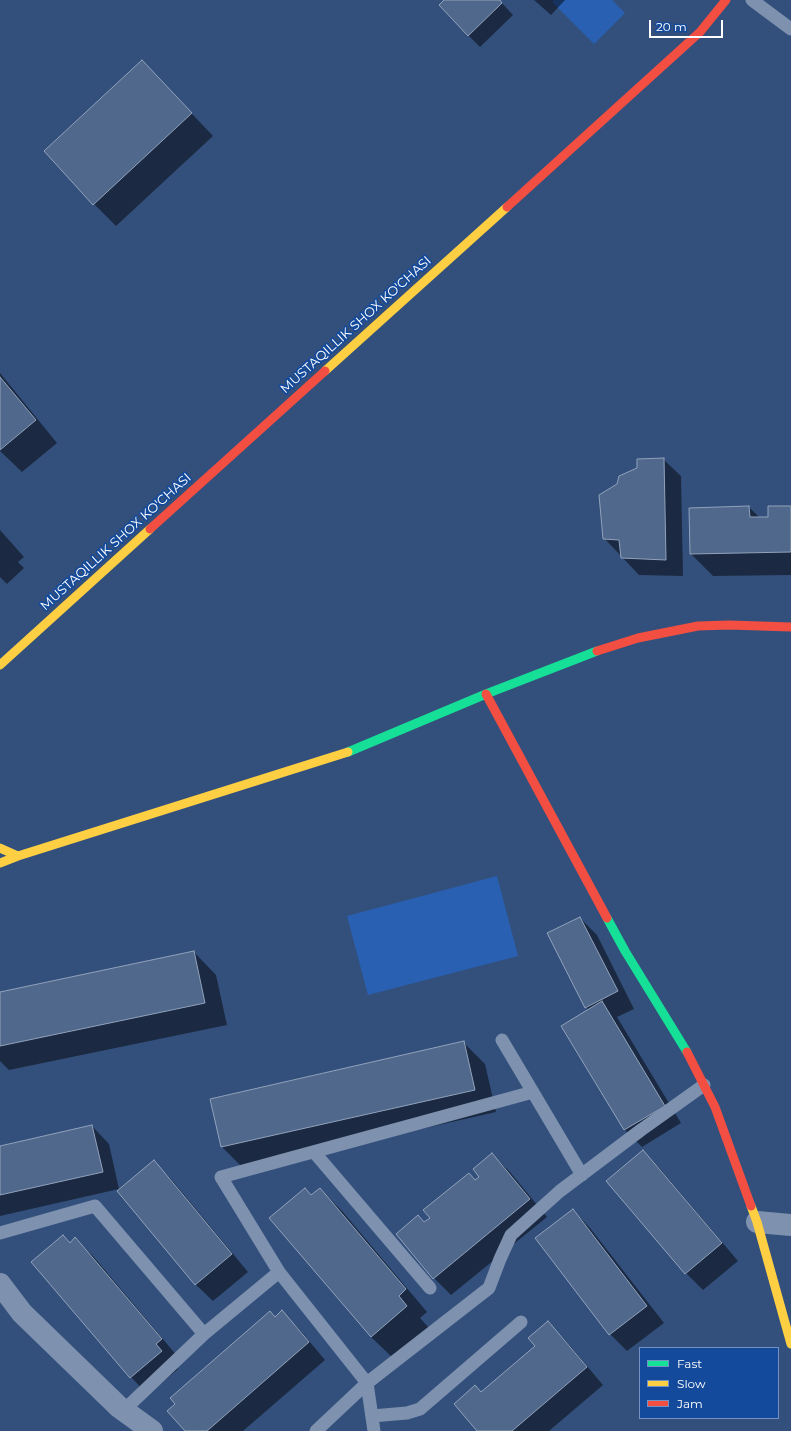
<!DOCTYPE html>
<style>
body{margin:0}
#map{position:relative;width:791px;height:1431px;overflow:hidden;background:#33507c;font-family:Montserrat,sans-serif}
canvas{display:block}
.legend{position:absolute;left:639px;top:1347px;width:140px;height:72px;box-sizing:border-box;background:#144a9b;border:1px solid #7292c3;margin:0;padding:5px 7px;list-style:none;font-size:12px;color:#fff}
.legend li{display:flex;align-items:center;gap:8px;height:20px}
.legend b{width:20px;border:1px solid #7292c3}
.scale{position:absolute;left:649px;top:20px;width:74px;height:18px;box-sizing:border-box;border:2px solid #fff;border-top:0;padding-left:5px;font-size:12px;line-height:14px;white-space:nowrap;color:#fff;-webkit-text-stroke:3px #144a9b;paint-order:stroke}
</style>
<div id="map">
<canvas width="791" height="1431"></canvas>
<ul class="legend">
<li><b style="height:5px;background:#16e098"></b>Fast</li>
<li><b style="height:5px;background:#ffcf43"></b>Slow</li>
<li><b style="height:5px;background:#f24e42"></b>Jam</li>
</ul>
<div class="scale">20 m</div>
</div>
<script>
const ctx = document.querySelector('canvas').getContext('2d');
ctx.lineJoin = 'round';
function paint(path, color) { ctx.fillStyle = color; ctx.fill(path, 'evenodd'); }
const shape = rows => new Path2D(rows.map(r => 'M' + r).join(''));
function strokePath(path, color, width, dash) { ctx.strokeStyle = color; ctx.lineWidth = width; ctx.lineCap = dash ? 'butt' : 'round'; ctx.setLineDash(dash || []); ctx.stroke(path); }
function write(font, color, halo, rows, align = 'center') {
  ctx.font = font + ' Montserrat,sans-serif'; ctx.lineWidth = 3.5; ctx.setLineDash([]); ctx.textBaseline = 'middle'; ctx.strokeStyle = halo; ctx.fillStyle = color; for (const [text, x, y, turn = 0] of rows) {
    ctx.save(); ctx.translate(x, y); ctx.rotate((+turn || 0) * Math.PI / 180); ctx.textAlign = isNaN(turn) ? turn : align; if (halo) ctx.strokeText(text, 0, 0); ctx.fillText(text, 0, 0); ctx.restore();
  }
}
paint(shape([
 [554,0,612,0,625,13,594,44,552,2],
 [497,876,518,956,368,995,347,916]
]), '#2960b1');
paint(shape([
 [445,0,499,0,513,15,480,47,468,35],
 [534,0,565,0,551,15],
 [142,61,213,136,116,226,94,204],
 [0,373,57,443,22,472,0,451],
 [663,459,681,476,683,576,639,575,604,538,618,484],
 [749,507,760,518,769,518,791,507,791,575,713,576,691,554],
 [0,530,24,557,18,562,24,568,7,584,0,577],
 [580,918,597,935,634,1009,617,1017,681,1123,642,1147,625,1130,562,1027,589,1010,586,1007],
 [194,952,216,975,227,1025,9,1070,0,1061,0,993],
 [463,1042,485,1064,496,1112,244,1169,222,1147,211,1099],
 [92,1126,109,1144,119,1189,0,1216,0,1147],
 [643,1151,660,1169,738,1261,703,1290,686,1273,607,1181],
 [492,1154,510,1172,547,1217,451,1295,434,1278,425,1223,481,1177],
 [154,1162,171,1179,248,1272,213,1301,195,1284],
 [320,1189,342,1211,427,1312,420,1318,429,1328,394,1359,371,1337,311,1196],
 [573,1210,590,1228,664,1323,627,1351,610,1334,536,1239],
 [75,1239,93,1256,178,1357,173,1362,178,1369,148,1395,131,1377,33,1262,70,1244],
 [282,1312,299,1329,325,1360,243,1431,186,1431,275,1317],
 [548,1323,565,1340,603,1385,549,1431,478,1431,481,1393,536,1346]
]), '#0007');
const building = shape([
 [444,0,500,0,502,3,468,36,439,5,444,0],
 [142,60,192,113,93,205,44,151,142,60],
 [0,377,36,420,0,450,0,377],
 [664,458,666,560,621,558,619,540,603,539,599,495,617,484,619,476,637,468,637,459,664,458],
 [749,506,750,517,768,517,768,506,791,506,791,552,690,554,689,508,749,506],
 [580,917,618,991,585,1008,547,933,580,917],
 [194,951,205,1003,0,1046,0,992,194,951],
 [602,1001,665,1106,624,1130,561,1026,602,1001],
 [464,1041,475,1090,221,1147,210,1099,464,1041],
 [92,1125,103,1172,0,1195,0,1146,92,1125],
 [643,1150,722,1243,685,1274,606,1181,643,1150],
 [492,1153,530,1199,433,1279,396,1234,418,1215,424,1222,430,1218,423,1210,469,1173,475,1180,479,1177,473,1169,492,1153],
 [154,1160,232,1254,195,1285,117,1191,154,1160],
 [305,1188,311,1195,320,1188,406,1289,399,1296,407,1306,371,1337,269,1218,305,1188],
 [573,1209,647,1306,609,1335,535,1238,573,1209],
 [63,1235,70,1243,75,1237,162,1339,156,1344,162,1351,130,1378,31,1262,63,1235],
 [282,1310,309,1342,207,1431,185,1431,167,1411,175,1404,170,1398,270,1311,275,1317,282,1310],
 [548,1321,587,1367,512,1431,477,1431,454,1404,475,1385,481,1392,535,1346,528,1338,548,1321]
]);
paint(building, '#50688b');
strokePath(building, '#92a2bb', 1);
strokePath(shape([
 [752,0,791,29],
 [502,1040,582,1175],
 [314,1152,430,1288],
 [0,1233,95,1206,204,1334],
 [124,1410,204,1334,279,1272],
 [372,1416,407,1413,420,1409,521,1322],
 [316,1431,367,1383,279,1272,221,1177,533,1092],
 [374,1431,367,1383,489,1288,500,1259,511,1235,560,1191,641,1130,704,1085]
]), '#7e91ae', 13);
strokePath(shape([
 [757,1222,791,1225],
 [0,1284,22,1313,119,1407,152,1431]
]), '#7e91ae', 22);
strokePath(shape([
 [348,752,486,694,597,651],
 [607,918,625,951,687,1052]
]), '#16e098', 9);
strokePath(shape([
 [325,371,507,207],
 [0,665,150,529],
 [0,848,18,856,0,863],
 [18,856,348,752],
 [751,1206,757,1222,791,1344]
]), '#ffcf43', 9);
strokePath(shape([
 [507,207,700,32,726,0],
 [150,529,325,371],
 [597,651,638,638,698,626,729,625,791,627],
 [486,694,607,918],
 [687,1052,715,1107,751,1206]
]), '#f24e42', 9);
write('13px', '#fff', '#144a9b', [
 ["MUSTAQILLIK SHOX KO'CHASI",356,325,-42],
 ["MUSTAQILLIK SHOX KO'CHASI",116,542,-42]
]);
</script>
